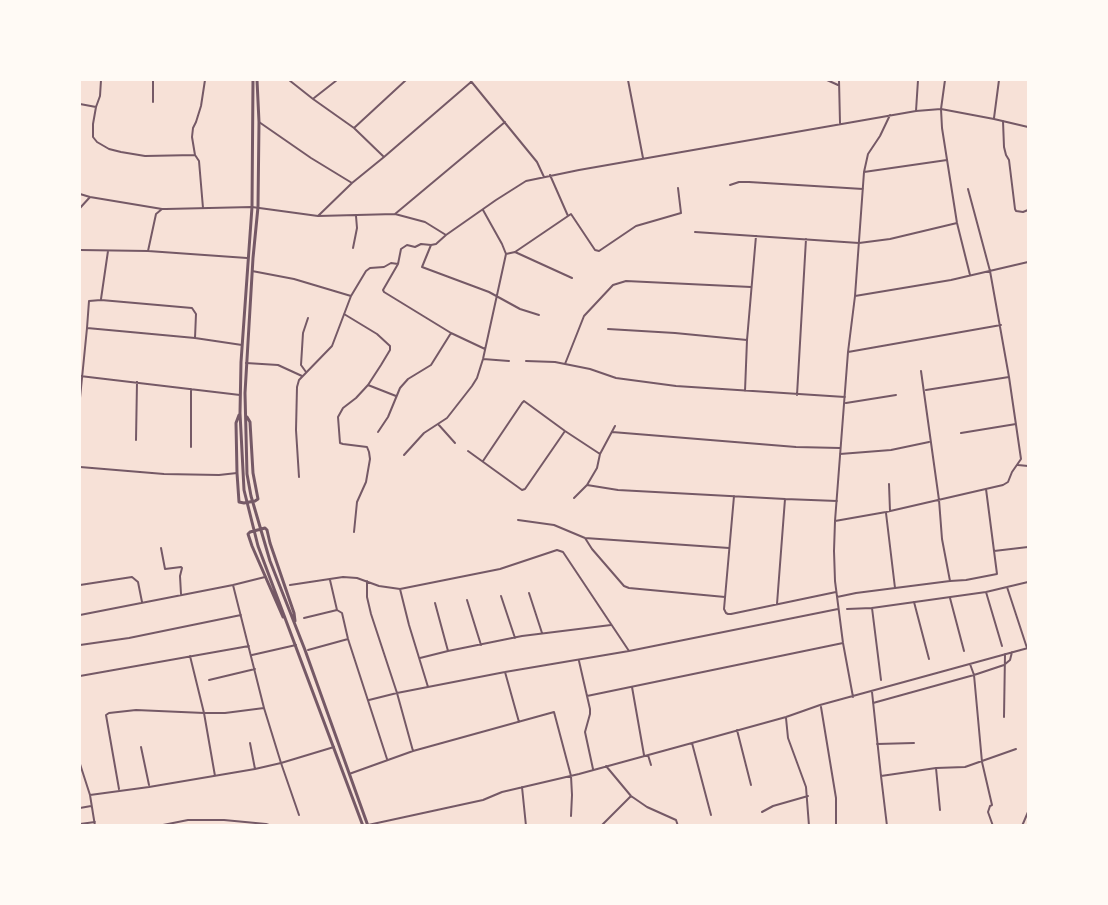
<!DOCTYPE html>
<style>
body{margin:0}
#map{position:relative;width:1108px;height:905px;overflow:hidden;background:#f7e1d7;font-family:"Source Sans 3",sans-serif}
canvas{display:block}
.frame{position:absolute;inset:0;border:81px solid #fffaf5;pointer-events:none}
</style>
<div id="map">
<canvas width="1108" height="905"></canvas>
<div class="frame"></div>
</div>
<script>
const ctx = document.querySelector('canvas').getContext('2d');
ctx.lineJoin = 'round';
const shape = rows => new Path2D(rows.map(r => 'M' + r).join(''));
function strokePath(path, color, width, dash) { ctx.strokeStyle = color; ctx.lineWidth = width; ctx.lineCap = dash ? 'butt' : 'round'; ctx.setLineDash(dash || []); ctx.stroke(path); }
strokePath(shape([
 [101,80,100,96,96,107,93,124,93,137,97,142,109,149,121,152,145,156,195,155],
 [153,80,153,102],
 [289,80,313,99,354,128,384,157],
 [470,80,537,162,544,177],
 [628,80,643,158],
 [772,80,781,80],
 [827,80,838,85],
 [839,80,840,123],
 [945,80,941,109,942,128,957,223,970,275],
 [314,98,337,80],
 [80,104,96,107],
 [916,111,918,80],
 [994,118,999,80],
 [1003,121,1004,147,1006,155,1009,160,1015,209,1016,211,1023,212,1028,210],
 [259,122,311,158,352,183],
 [354,128,406,80],
 [864,172,947,160],
 [550,175,568,216],
 [730,185,739,182,749,182,863,189],
 [80,194,90,197,162,209],
 [80,208,90,197],
 [203,208,199,161,195,155,192,137,193,128,196,122,201,106,205,80],
 [395,214,505,122],
 [318,216,352,183,384,157,471,82],
 [695,232,859,243,890,239,957,223],
 [353,248,357,228,356,216],
 [80,250,148,251,247,258],
 [148,251,156,214,162,209,166,209,252,207,318,216,395,214,425,222,446,235],
 [515,252,572,278],
 [506,254,515,252,571,214,595,250,599,251,636,226,681,213,678,188],
 [398,264,383,290,384,292,451,333,485,349],
 [252,271,294,279,351,296],
 [855,296,951,280,1028,262],
 [101,299,108,251],
 [344,314,377,334,390,346,390,350,381,365,368,385,356,398,343,408,338,417,340,443,343,444,367,447,369,452,370,459,366,482,357,502,354,532],
 [539,315,520,309,489,292,422,267,431,245,436,244,446,235,496,200,526,181,579,170,916,111,941,109,994,119,1028,127],
 [87,328,195,338,242,345],
 [608,329,675,333,747,340],
 [848,352,1001,325],
 [483,359,509,361],
 [526,361,555,362,590,369,616,378,676,386,845,397],
 [246,363,278,365,302,376],
 [565,364,584,316,613,285,626,281,751,287],
 [921,371,939,500,942,539,950,581],
 [306,372,301,365,303,333,308,318],
 [80,376,240,395],
 [368,385,396,396],
 [191,389,191,447],
 [926,390,1009,377],
 [745,391,747,340,756,236],
 [797,395,806,239],
 [80,398,87,328,89,301,101,300,192,308,196,314,195,338],
 [846,403,896,395],
 [438,424,455,443],
 [378,432,388,417,400,388,408,379,431,365,451,333],
 [612,432,796,447,840,448],
 [961,433,1016,424],
 [136,440,137,382],
 [468,451,522,490,525,489,565,431],
 [840,454,891,450,929,442],
 [404,455,424,433,447,418,472,386,477,378,483,359,506,254,502,244,483,210],
 [483,461,522,403,524,401,565,431,600,454],
 [1018,465,1028,466],
 [80,467,164,474,219,475,237,473],
 [299,477,296,430,297,387,299,380,332,346,351,296,366,271,370,268,384,267,391,263,398,264,401,249,407,245,415,247,421,244,431,245],
 [889,484,890,511],
 [587,485,618,490,785,499,837,501],
 [734,496,724,609,726,613,728,614,731,614,836,592],
 [574,498,587,485,597,468,600,454,615,426],
 [886,513,895,588],
 [518,520,554,525,585,538,729,548],
 [835,521,886,512,1003,485,1008,482,1012,472,1021,459,1009,377,990,271,968,189],
 [585,538,592,549,624,586,629,588,725,597],
 [161,548,165,569,181,567,182,568,180,576,181,594],
 [994,551,1028,547],
 [330,580,337,610,342,613,348,639,387,759],
 [367,581,367,597,371,614,397,693,413,751],
 [80,585,132,577,138,582,142,602],
 [233,585,264,708,281,763,299,815],
 [290,585,343,577,357,578,379,586,400,589,500,569,557,550,563,552,629,651],
 [1007,587,1027,648],
 [400,589,409,625,428,687],
 [986,592,1028,582],
 [529,593,542,633],
 [501,596,515,638],
 [837,597,856,593,950,581,966,580,997,574,986,489],
 [950,598,964,651],
 [467,600,481,645],
 [914,602,929,659],
 [435,603,448,651],
 [777,604,785,499],
 [847,609,872,608],
 [80,615,233,585,265,577],
 [304,618,337,610],
 [80,645,129,638,241,615],
 [308,650,348,639],
 [252,655,296,645],
 [190,656,204,713,215,776],
 [420,658,448,651,522,636,611,625],
 [579,661,590,709,590,714,585,732,593,769],
 [970,664,974,675,982,762,992,805,990,806,988,812,993,826],
 [505,672,519,722],
 [80,676,249,646],
 [209,680,255,669],
 [881,680,872,608,986,592,1002,646],
 [632,687,644,755],
 [872,692,881,776,887,826],
 [587,696,843,643],
 [853,697,843,643,835,581,834,551,835,521,848,352,855,296,864,172,868,154,880,136,890,115],
 [369,700,397,693,505,672,629,651,838,609],
 [873,703,974,675,1004,665,1010,660,1012,652],
 [821,707,836,798,836,826],
 [1004,717,1005,654],
 [786,718,788,738,806,787,809,826],
 [737,730,751,785],
 [250,743,255,769],
 [692,743,711,815],
 [877,744,914,743],
 [141,747,149,785],
 [648,755,651,765],
 [80,764,90,795,95,826],
 [606,766,631,796,647,807,676,820,678,826],
 [936,768,940,810],
 [349,774,413,751,554,712,571,776,572,795,571,816],
 [881,776,936,768,965,767,1016,749],
 [522,787,526,826],
 [119,789,106,715,109,713,136,710,204,713,225,713,264,708],
 [90,795,149,787,255,769,281,763,334,747],
 [80,808,91,806],
 [762,812,773,806,808,796],
 [80,824,95,822],
 [368,825,483,800,502,792,579,774,692,743,786,717,820,705,1028,648],
 [158,826,188,820,224,820,266,824,272,826],
 [601,826,631,796],
 [1022,826,1028,812]
]), '#755966', 2);
strokePath(shape([
 [253,80,252,207,241,362,240,413,244,490,258,546,363,826],
 [257,80,259,122,258,207,253,258,245,393,247,474,251,496,270,561,305,650,368,826],
 [239,415,236,423,237,473,239,502,244,503,255,501,258,499,253,473,250,422,247,417],
 [283,617,252,546,248,534,250,532,265,528,267,530,270,543,294,613,295,621]
]), '#755966', 3);
</script>
